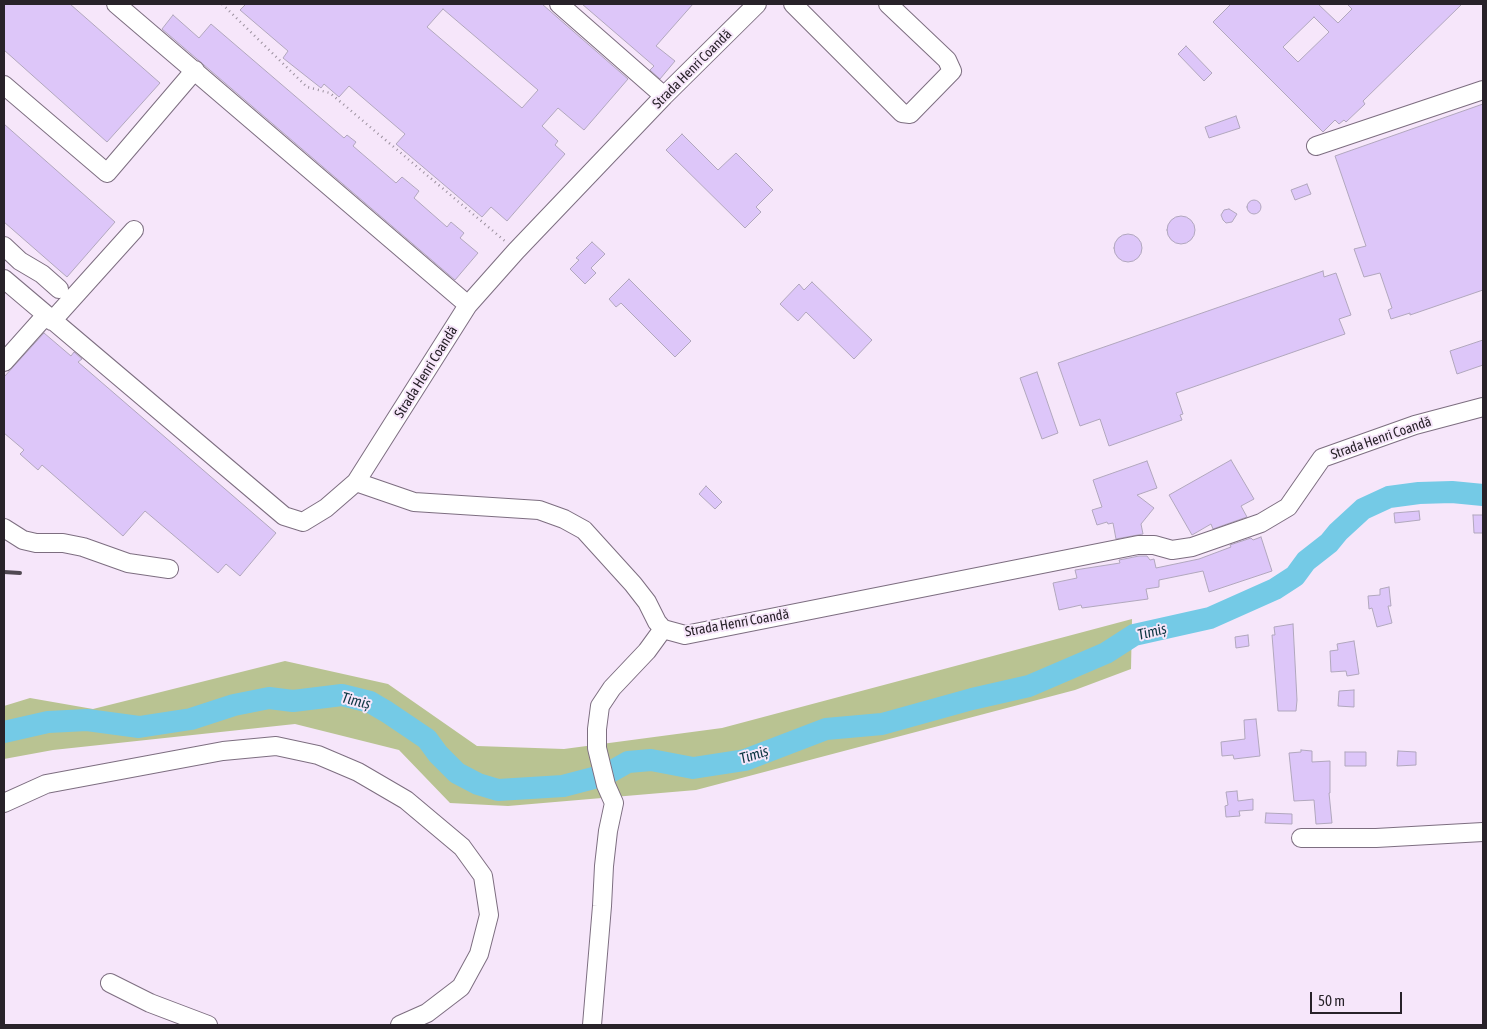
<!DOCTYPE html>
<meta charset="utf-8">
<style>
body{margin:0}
#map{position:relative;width:1487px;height:1029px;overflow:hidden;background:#f6e6fa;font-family:"Asap Condensed",sans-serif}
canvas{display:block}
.frame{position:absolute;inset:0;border:5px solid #282229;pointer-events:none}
.scale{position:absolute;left:1310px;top:992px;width:92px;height:22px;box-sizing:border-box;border:2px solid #282229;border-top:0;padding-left:6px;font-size:15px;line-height:18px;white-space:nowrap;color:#282229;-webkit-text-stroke:4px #f6e6fa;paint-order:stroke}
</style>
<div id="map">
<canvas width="1487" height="1029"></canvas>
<div class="frame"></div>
<div class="scale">50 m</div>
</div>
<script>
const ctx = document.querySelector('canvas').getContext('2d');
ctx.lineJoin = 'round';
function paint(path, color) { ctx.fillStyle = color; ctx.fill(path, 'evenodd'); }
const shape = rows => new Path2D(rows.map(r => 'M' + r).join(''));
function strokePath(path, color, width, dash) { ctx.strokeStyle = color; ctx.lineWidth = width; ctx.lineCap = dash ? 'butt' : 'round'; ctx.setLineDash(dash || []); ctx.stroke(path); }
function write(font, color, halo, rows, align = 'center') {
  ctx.font = font + ' "Asap Condensed",sans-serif'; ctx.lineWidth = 4; ctx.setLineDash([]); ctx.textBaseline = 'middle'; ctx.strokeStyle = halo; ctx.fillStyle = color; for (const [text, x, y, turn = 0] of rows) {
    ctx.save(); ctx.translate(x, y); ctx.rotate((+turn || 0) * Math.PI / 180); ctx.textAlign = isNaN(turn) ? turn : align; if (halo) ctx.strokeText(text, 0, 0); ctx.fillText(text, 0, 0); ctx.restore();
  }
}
paint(shape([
 [1132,619,1131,669,1075,690,696,790,508,806,450,803,399,750,295,724,53,750,4,759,4,706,30,698,93,709,285,661,388,684,477,746,564,749,722,728]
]), '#b9c392');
strokePath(shape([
 [4,732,48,722,87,720,139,727,191,719,234,705,269,698,293,701,342,695,370,702,387,712,427,739,438,754,457,773,478,784,498,790,563,786,605,775,628,762,651,760,693,768,745,760,826,729,882,724,972,699,1029,686,1106,653,1134,635,1210,618,1275,589,1295,576,1306,561,1329,543,1338,532,1363,509,1389,497,1419,493,1452,492,1483,495]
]), '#74cae6', 22);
const building = shape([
 [4,4,70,4,160,83,107,142,4,50,4,4],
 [246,4,542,4,628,79,584,130,558,108,542,126,558,141,555,145,565,154,507,221,491,207,482,217,396,144,405,134,349,86,339,97,324,84,321,88,283,58,288,51,240,10,246,4],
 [443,9,538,90,522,108,427,27,443,9],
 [582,4,693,4,656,46,675,61,660,79,650,70,654,66,582,4],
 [1231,4,1318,4,1338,23,1352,9,1347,4,1462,4,1363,101,1365,104,1346,122,1344,120,1339,124,1335,120,1323,132,1213,22,1231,4],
 [1314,17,1329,32,1298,62,1283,47,1314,17],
 [173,15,199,38,211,24,344,138,347,135,356,142,353,146,396,183,402,177,419,191,414,198,447,227,451,222,464,233,460,238,478,253,455,280,162,29,173,15],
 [1186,46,1212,73,1204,81,1178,54,1186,46],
 [1483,104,1483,290,1410,315,1410,313,1391,319,1388,310,1392,308,1380,273,1364,277,1354,249,1366,246,1335,156,1483,104],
 [1236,116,1240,128,1209,138,1205,127,1236,116],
 [4,124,115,222,67,277,4,222,4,124],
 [682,134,718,170,736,153,773,190,756,207,761,212,745,228,666,150,682,134],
 [1307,184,1311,194,1295,200,1291,190,1307,184],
 '1247 207a7 7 0 1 1 14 0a7 7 0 1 1-14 0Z',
 [1229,209,1237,214,1232,222,1226,223,1223,220,1221,215,1224,210,1229,209],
 '1167 230a14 14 0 1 1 28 0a14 14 0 1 1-28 0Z',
 '1114 248a14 14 0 1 1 28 0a14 14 0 1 1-28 0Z',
 [592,242,605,254,591,268,596,273,585,284,570,269,579,260,576,258,592,242],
 [1323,271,1324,277,1336,273,1351,315,1339,319,1345,334,1176,393,1183,414,1180,415,1182,420,1109,446,1100,419,1080,426,1058,363,1323,271],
 [629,279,691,341,675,357,621,303,616,307,609,299,629,279],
 [812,282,872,340,854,359,806,312,798,321,780,304,799,284,804,290,812,282],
 [44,333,71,356,74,352,82,359,78,362,276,533,240,576,226,564,218,573,145,511,123,536,42,465,38,470,20,454,24,450,4,433,4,377,44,333],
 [1483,340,1483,365,1457,374,1450,351,1483,340],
 [1037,372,1058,433,1042,439,1020,378,1037,372],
 [1231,460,1254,499,1241,506,1247,517,1213,529,1211,524,1192,535,1169,495,1231,460],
 [1147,461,1157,488,1137,495,1154,508,1141,524,1143,534,1116,539,1113,523,1108,524,1107,522,1097,525,1092,510,1102,507,1093,480,1147,461],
 [706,486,722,502,715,509,699,494,706,486],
 [1419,511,1420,520,1395,523,1394,513,1419,511],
 [1473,515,1483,515,1483,533,1474,533,1473,515],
 [1261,537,1272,571,1209,592,1203,571,1159,580,1159,587,1146,589,1148,599,1082,608,1081,605,1059,610,1053,583,1077,578,1075,570,1120,563,1119,560,1139,556,1147,556,1150,560,1154,559,1156,568,1199,559,1231,547,1230,545,1251,538,1253,540,1261,537],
 [1389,587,1391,606,1388,606,1392,623,1377,627,1372,608,1369,609,1368,596,1380,595,1380,589,1389,587],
 [1293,624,1297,700,1296,711,1278,711,1272,635,1275,635,1274,627,1293,624],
 [1248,635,1249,646,1236,648,1235,637,1248,635],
 [1354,641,1359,674,1347,676,1346,671,1331,672,1330,651,1338,650,1337,644,1354,641],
 [1354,690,1354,707,1338,706,1339,691,1354,690],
 [1256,719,1260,756,1234,759,1233,755,1222,756,1221,742,1245,739,1244,720,1256,719],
 [1301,750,1312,751,1312,762,1330,761,1330,793,1329,793,1332,823,1316,824,1314,800,1294,801,1289,753,1301,752,1301,750],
 [1398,751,1416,752,1416,765,1397,766,1398,751],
 [1345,752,1366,752,1366,766,1345,766,1345,752],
 [1237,791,1238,801,1253,799,1253,810,1239,811,1240,816,1226,817,1225,806,1228,805,1226,792,1237,791],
 [1266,813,1292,814,1292,824,1265,823,1266,813]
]);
paint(building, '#ddc6f9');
strokePath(building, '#b1a7bd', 1);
const minor = shape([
 [116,4,468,305],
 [559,4,664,96],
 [793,4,902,113,910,114,952,71,947,60,888,4],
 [4,85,107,173,195,70],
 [1316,146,1483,90],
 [4,246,20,261,42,274,59,289],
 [4,279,284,516,303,522,326,508,356,482,468,305,516,251,664,96,757,4],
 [52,321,134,230],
 [4,362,46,315],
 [356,482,414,502,539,510,564,519,584,530,633,584,647,602,657,622,663,629,685,635,1138,545,1154,545,1172,550,1192,547,1261,523,1288,507,1322,458,1415,425,1483,407],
 [4,528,23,540,36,543,63,543,83,547,128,563,169,569],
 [4,803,46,784,223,751,276,746,318,755,358,772,406,800,462,847,483,876,489,915,479,954,461,987,427,1013,400,1025],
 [1301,838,1376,838,1483,832],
 [110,983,150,1003,208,1025],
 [592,1025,602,906,604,866,608,831,614,803,606,785,597,748,597,729,600,706,612,688,647,651,663,629]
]);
strokePath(minor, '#7d6e80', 20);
strokePath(shape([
 [222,4,307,87,330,93,506,242]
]), '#9b909e', 2.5, [1, 4]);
strokePath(minor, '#fff', 18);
strokePath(shape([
 [4,572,20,573]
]), '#514952', 4);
write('14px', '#282229', '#f6e6fa', [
 ["Strada Henri Coandă",692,69,-45],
 ["Strada Henri Coandă",426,372,-58],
 ["Strada Henri Coandă",1381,438,-19],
 ["Strada Henri Coandă",737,623,-10]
]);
write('italic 15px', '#0e3743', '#f6e6fa', [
 ["Timiș",1152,632,-14],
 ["Timiș",356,701,14],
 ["Timiș",754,755,-17]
]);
</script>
